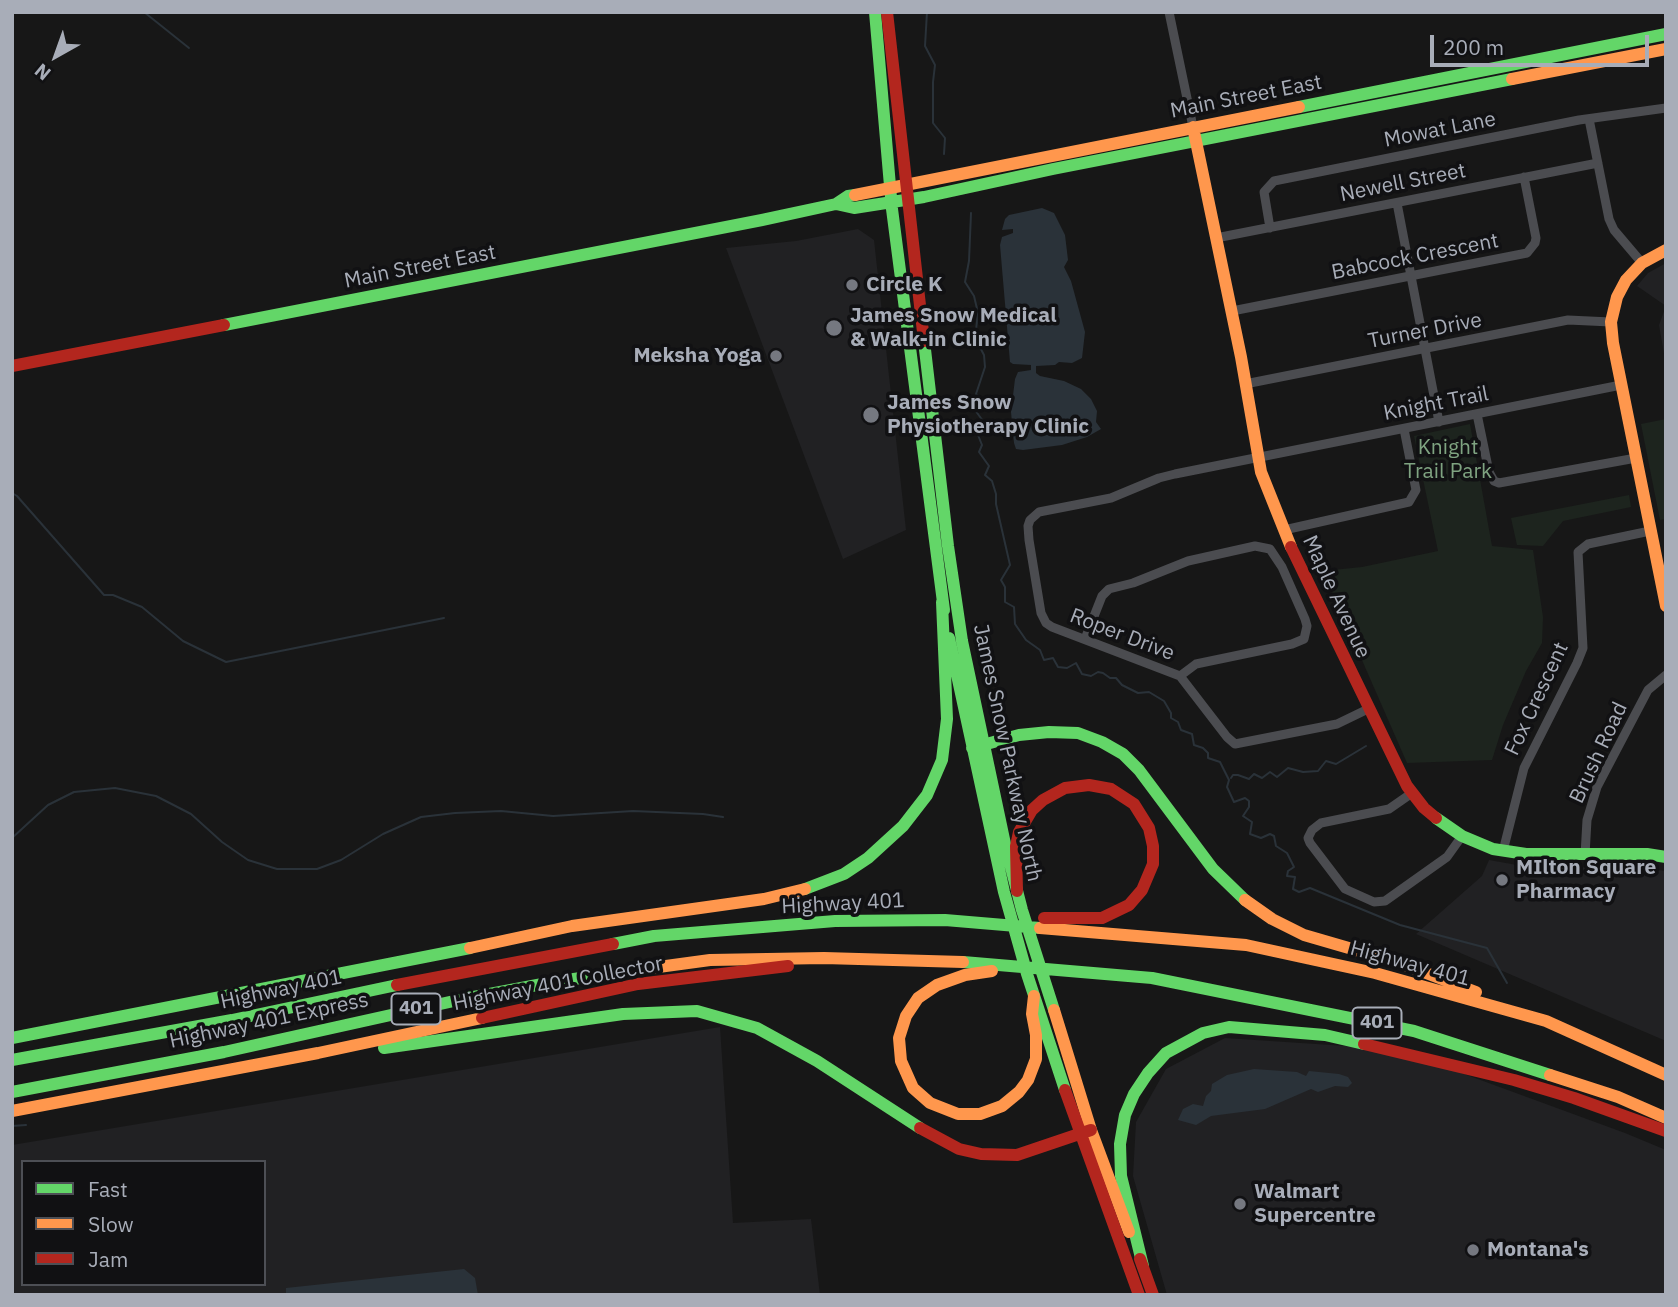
<!DOCTYPE html>
<style>
body{margin:0}
#map{position:relative;width:1678px;height:1307px;overflow:hidden;background:#171717;font-family:"IBM Plex Sans",sans-serif}
canvas{display:block}
.frame{position:absolute;inset:0;border:14px solid #a8adb8;pointer-events:none}
.legend{position:absolute;left:21px;top:1160px;width:245px;height:126px;box-sizing:border-box;background:#111113;border:2px solid #4d4f55;margin:0;padding:9px 12px;list-style:none;font-size:21px;color:#a8adb8}
.legend li{display:flex;align-items:center;gap:14px;height:35px}
.legend b{width:35px;border:2px solid #4d4f55}
.north{position:absolute;left:21px;top:21px;width:70px;height:70px;-webkit-text-stroke:5px #111113;paint-order:stroke;rotate:220deg;font-size:19px;font-weight:700;line-height:28px;text-align:center;color:#a8adb8}
.north::after{content:'';display:block;margin:auto;width:24px;height:32px;background:#a8adb8;clip-path:polygon(50% 0,100% 100%,50% 72%,0 100%)}
.scale{position:absolute;left:1430px;top:35px;width:219px;height:32px;box-sizing:border-box;border:4px solid #a8adb8;border-top:0;padding-left:9px;font-size:21px;line-height:24px;white-space:nowrap;color:#a8adb8;-webkit-text-stroke:5px #111113;paint-order:stroke}
</style>
<div id="map">
<canvas width="1678" height="1307"></canvas>
<div class="frame"></div>
<ul class="legend">
<li><b style="height:9px;background:#63d668"></b>Fast</li>
<li><b style="height:9px;background:#ff974d"></b>Slow</li>
<li><b style="height:9px;background:#b3261e"></b>Jam</li>
</ul>
<div class="north">N</div>
<div class="scale">200 m</div>
</div>
<script>
const ctx = document.querySelector('canvas').getContext('2d');
ctx.lineJoin = 'round';
function paint(path, color) { ctx.fillStyle = color; ctx.fill(path, 'evenodd'); }
const shape = rows => new Path2D(rows.map(r => 'M' + r).join(''));
function strokePath(path, color, width, dash) { ctx.strokeStyle = color; ctx.lineWidth = width; ctx.lineCap = dash ? 'butt' : 'round'; ctx.setLineDash(dash || []); ctx.stroke(path); }
function write(font, color, halo, rows, align = 'center') {
  ctx.font = font + ' "IBM Plex Sans",sans-serif'; ctx.lineWidth = 7; ctx.setLineDash([]); ctx.textBaseline = 'middle'; ctx.strokeStyle = halo; ctx.fillStyle = color; for (const [text, x, y, turn = 0] of rows) {
    ctx.save(); ctx.translate(x, y); ctx.rotate((+turn || 0) * Math.PI / 180); ctx.textAlign = isNaN(turn) ? turn : align; if (halo) ctx.strokeText(text, 0, 0); ctx.fillText(text, 0, 0); ctx.restore();
  }
}
paint(shape([
 [858,229,874,240,906,530,843,559,726,248,796,241],
 [1666,263,1666,365,1659,325,1666,306,1637,286,1648,273],
 [1489,860,1517,865,1544,867,1640,868,1666,871,1666,1041,1416,934,1482,876],
 [720,1027,733,1223,811,1219,820,1295,12,1295,12,1145],
 [23,1162,264,1162,264,1284,23,1284],
 [1225,1038,1361,1047,1445,1067,1625,1133,1666,1150,1666,1295,1167,1295,1133,1176,1136,1122,1166,1069]
]), '#212123');
paint(shape([
 [1666,419,1666,519,1660,520,1641,424],
 [1470,424,1492,546,1533,550,1543,617,1542,643,1526,671,1503,725,1492,760,1407,763,1323,571,1362,567,1438,551,1414,436],
 [1629,495,1631,507,1563,521,1543,546,1517,545,1511,518]
]), '#1d241e');
paint(shape([
 [1042,208,1054,213,1065,235,1068,260,1064,267,1071,281,1085,332,1082,358,1072,363,1059,362,1055,365,1036,366,1036,373,1040,376,1064,381,1081,389,1091,399,1097,411,1096,422,1101,429,1087,437,1062,445,1023,450,1016,449,1014,443,1011,412,1015,379,1018,372,1031,370,1031,365,1013,364,1010,362,1000,245,1002,237,1013,233,1013,229,1002,230,1005,219,1009,215],
 [1254,1069,1297,1072,1306,1076,1309,1071,1339,1074,1348,1077,1352,1083,1348,1087,1335,1086,1318,1092,1311,1089,1265,1109,1211,1116,1196,1125,1178,1120,1183,1109,1193,1104,1203,1106,1206,1096,1211,1091,1212,1084,1227,1075],
 [464,1269,475,1278,478,1295,286,1295,286,1288]
]), '#2a3239');
strokePath(shape([
 [144,12,189,48],
 [927,12,925,46,935,65,933,82,933,123,945,138,944,154],
 [971,213,969,261,965,282,974,296,978,313,975,338,984,355,985,367,976,394,981,399,980,404,975,410,983,421,978,435,982,445,979,452,989,466,985,475,992,481,996,494,996,504,1010,565,1001,580,1005,587,1005,602,1014,607,1015,624,1026,640,1040,650,1044,660,1053,658,1058,667,1067,668,1076,663,1082,674,1091,676,1098,672,1103,673,1110,678,1116,678,1122,685,1138,693,1149,692,1164,701,1171,713,1171,718,1178,722,1181,730,1192,734,1194,745,1203,748,1208,753,1208,758,1220,762,1229,780,1227,787,1234,802,1245,798,1249,801,1249,807,1243,816,1252,822,1250,834,1261,838,1270,834,1274,836,1276,846,1287,853,1294,867,1288,871,1287,876,1295,877,1293,889,1299,892,1310,888,1400,925,1487,948,1507,983],
 [12,493,17,496,104,595,113,595,142,607,183,641,226,662,444,618],
 [1231,778,1233,775,1238,775,1249,779,1254,774,1262,778,1270,772,1277,777,1288,768,1303,772,1318,771,1326,761,1336,764,1366,746],
 [12,838,48,805,74,792,115,788,156,796,191,814,222,842,248,860,277,869,317,869,341,860,383,834,421,817,455,813,501,811,553,816,633,811,703,814,723,817],
 [12,1126,26,1125]
]), '#2a3239', 2);
strokePath(shape([
 [1169,12,1193,127],
 [1589,119,1609,219,1614,230,1642,263],
 [1397,203,1439,422],
 [1270,228,1264,192,1274,181,1579,120,1666,108],
 [1216,238,1598,163],
 [1232,311,1527,253,1535,243,1536,238,1524,177],
 [1245,384,1568,320,1611,322],
 [1477,414,1489,472,1494,481,1499,483,1636,458],
 [1284,530,1409,502,1416,490,1404,429],
 [1085,639,1102,596,1109,589,1133,583,1188,561,1255,546,1270,549,1282,567,1305,619,1307,626,1304,639,1292,644,1196,664,1180,676],
 [1368,709,1337,724,1235,744,1227,737,1180,676,1052,627,1046,623,1041,613,1029,540,1028,526,1030,520,1039,512,1111,498,1159,478,1175,474,1621,385],
 [1412,793,1389,809,1321,823,1312,830,1308,838,1310,843,1345,889,1374,902,1385,901,1447,857,1462,836],
 [1503,851,1524,768,1577,663,1583,648,1578,552,1588,544,1650,531],
 [1585,855,1587,820,1597,787,1648,690,1666,675]
]), '#4b4c50', 9);
strokePath(shape([
 [875,12,892,209,944,610],
 [1299,107,1666,34],
 [836,204,854,208,924,197,1053,169,1512,79],
 [224,325,762,220,836,204,848,196,855,195],
 [924,341,948,546,962,641,1005,844,1022,910,1054,1010],
 [949,638,1004,892,1027,974,1065,1090],
 [972,748,1019,735,1049,732,1078,733,1102,742,1123,754,1139,770,1213,869,1245,900],
 [1436,818,1462,836,1493,849,1526,854,1647,854,1666,857],
 [805,889,844,874,868,858,903,826,927,795,942,760,947,719,942,602],
 [613,944,654,936,835,921,945,920,1040,928],
 [963,962,1152,978,1414,1031,1550,1075],
 [12,1038,470,948],
 [384,1048,623,1014,697,1011,757,1028,817,1061,920,1128],
 [12,1060,232,1020,397,985],
 [12,1092,224,1052,463,999,553,982,629,971],
 [1143,1266,1121,1176,1120,1144,1125,1115,1134,1094,1148,1073,1166,1053,1203,1033,1229,1027,1325,1035,1364,1044]
]), '#63d668', 12);
strokePath(shape([
 [1512,79,1666,49],
 [1193,127,1241,357,1261,472,1291,547],
 [855,195,1299,107],
 [1666,250,1642,263,1626,280,1617,297,1611,322,1613,343,1666,606],
 [1245,900,1272,919,1304,935,1397,962,1476,992],
 [1040,928,1246,945,1375,973,1546,1021,1666,1075],
 [470,948,572,926,764,899,805,889],
 [629,971,710,960,824,958,963,962],
 [992,971,965,975,937,985,918,998,906,1016,899,1038,901,1061,913,1088,930,1103,958,1114,980,1114,1002,1106,1019,1092,1028,1080,1036,1059,1036,1035,1032,1014,1034,996],
 [1054,1010,1091,1130,1129,1232],
 [1550,1075,1618,1097,1666,1118],
 [12,1111,318,1053,482,1018]
]), '#ff974d', 12);
strokePath(shape([
 [887,12,924,341],
 [12,366,224,325],
 [1291,547,1407,786,1424,808,1436,818],
 [1017,891,1016,846,1019,832,1032,810,1043,800,1065,788,1089,785,1111,789,1134,804,1149,828,1153,846,1153,864,1142,890,1129,905,1102,918,1044,918],
 [397,985,613,944],
 [482,1018,638,984,788,966],
 [1364,1044,1514,1080,1574,1098,1666,1131],
 [1065,1090,1139,1295],
 [920,1128,959,1149,981,1154,1017,1155,1091,1130],
 [1140,1259,1153,1295]
]), '#b3261e', 12);
for (const [x, y, r, color] of [
 [852,285,7,"#757880"],
 [834,328,9,"#757880"],
 [776,356,7,"#757880"],
 [871,415,9,"#757880"],
 [1502,880,7,"#757880"],
 [1240,1204,7,"#757880"],
 [1473,1250,7,"#757880"]
]) { const dot = new Path2D(); dot.arc(x, y, r, 0, 2 * Math.PI); ctx.fillStyle = color; ctx.fill(dot); strokePath(dot, '#111113', 2.5); }
for (const [x, y, w] of [
 [416,1009,49],
 [1377,1023,49]
]) { const box = new Path2D(); box.roundRect(x - w / 2, y - 15.5, w, 31, 5); ctx.fillStyle = '#111113'; ctx.fill(box); strokePath(box, '#a8adb8', 2); }
write('bold 19px', '#a8adb8', null, [
 ["401",416,1009],
 ["401",1377,1023]
]);
write('21px', '#a8adb8', '#111113', [
 ["Main Street East",1246,97,-11],
 ["Mowat Lane",1440,130,-11],
 ["Newell Street",1403,183,-11],
 ["Babcock Crescent",1415,257,-11],
 ["Main Street East",420,267,-11],
 ["Turner Drive",1425,331,-11],
 ["Knight Trail",1436,404,-11],
 ["Maple Avenue",1336,597,65],
 ["Roper Drive",1122,635,21],
 ["Fox Crescent",1537,699,-65],
 ["James Snow Parkway North",1007,753,78],
 ["Brush Road",1599,753,-65],
 ["Highway 401",843,904,-3],
 ["Highway 401",1410,964,15],
 ["Highway 401 Collector",558,984,-11],
 ["Highway 401",281,990,-12],
 ["Highway 401 Express",269,1021,-12]
]);
write('bold 21px', '#a8adb8', '#111113', [
 ["Circle K",866,285],
 ["James Snow Medical",850,316],
 ["& Walk-in Clinic",850,340],
 ["Meksha Yoga",762,356,"right"],
 ["James Snow",887,403],
 ["Physiotherapy Clinic",887,427],
 ["MIlton Square",1516,868],
 ["Pharmacy",1516,892],
 ["Walmart",1254,1192],
 ["Supercentre",1254,1216],
 ["Montana's",1487,1250]
], 'left');
write('21px', '#7fa381', '#111113', [
 ["Knight",1448,448],
 ["Trail Park",1448,472]
]);
</script>
